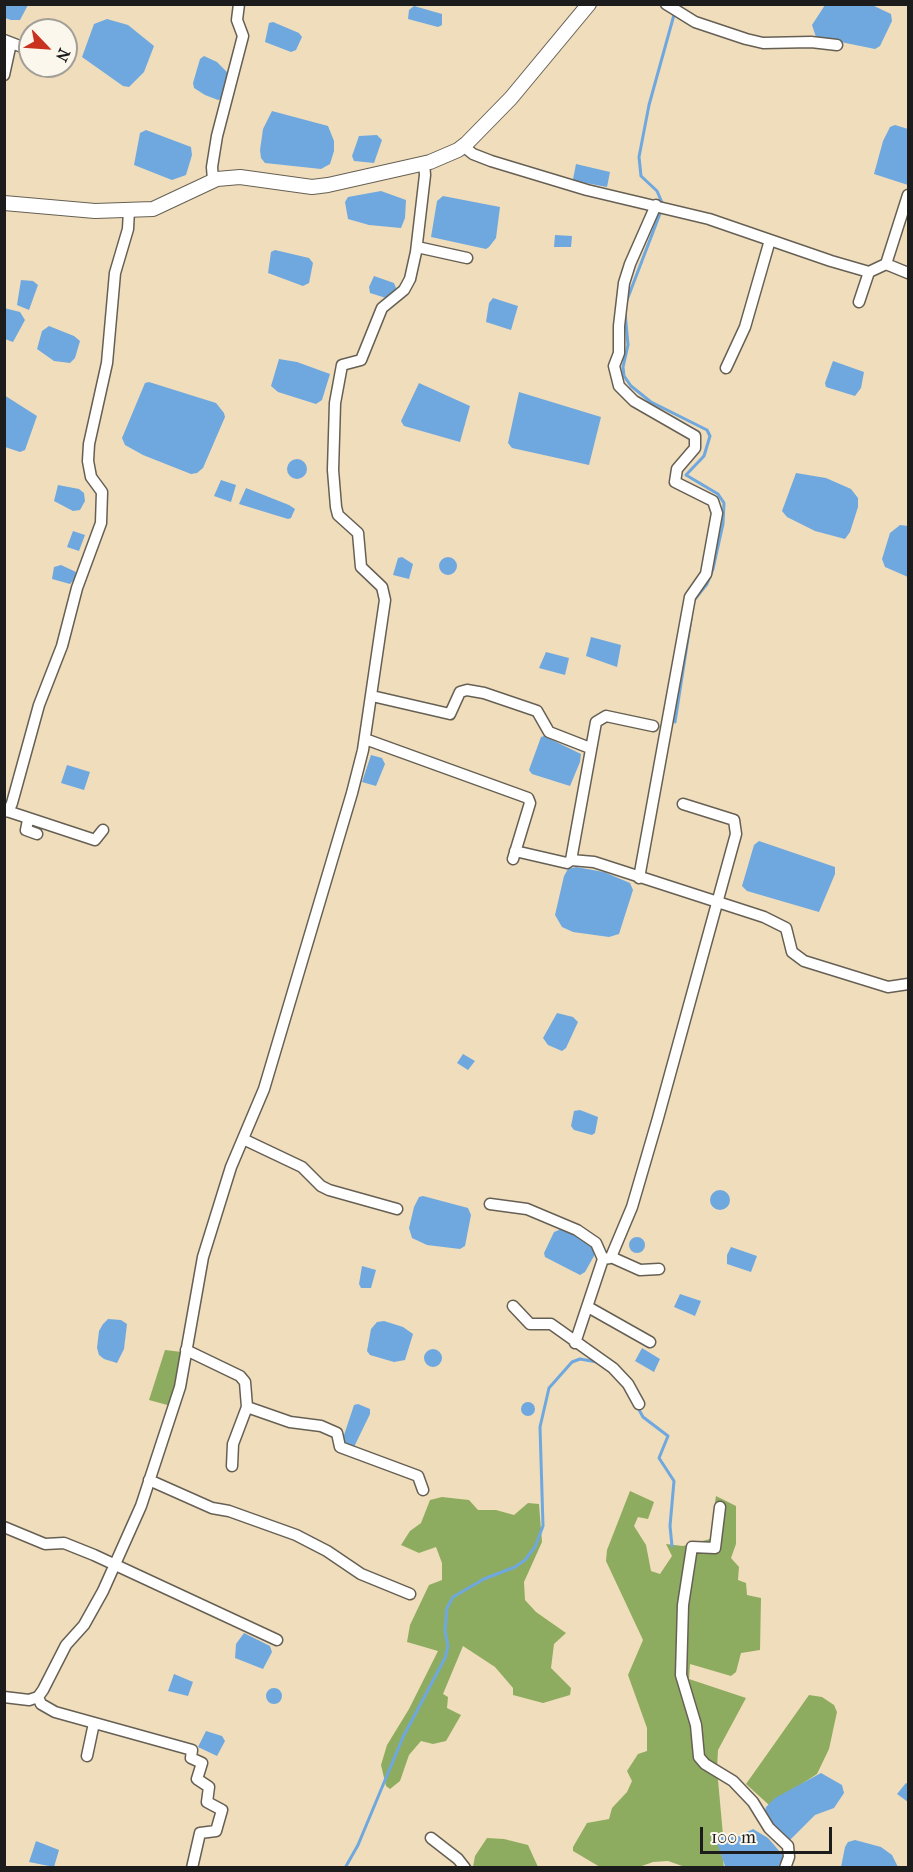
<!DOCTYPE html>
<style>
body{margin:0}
#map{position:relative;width:913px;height:1872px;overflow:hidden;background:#f0ddbc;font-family:"IM FELL French Canon",serif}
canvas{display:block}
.frame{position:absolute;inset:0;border:6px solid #1c1c1c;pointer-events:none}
.north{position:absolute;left:18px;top:18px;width:60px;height:60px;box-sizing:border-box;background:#fbf7ec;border:2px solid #a29f99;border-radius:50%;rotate:115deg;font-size:16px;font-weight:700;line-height:24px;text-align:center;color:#1c1c1c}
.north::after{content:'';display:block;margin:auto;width:21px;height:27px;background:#c8321e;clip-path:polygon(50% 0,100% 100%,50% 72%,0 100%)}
.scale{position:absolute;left:700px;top:1827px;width:132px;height:27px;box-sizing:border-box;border:3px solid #1c1c1c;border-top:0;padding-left:8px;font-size:18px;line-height:21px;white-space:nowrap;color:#1c1c1c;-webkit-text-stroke:4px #fbf7ec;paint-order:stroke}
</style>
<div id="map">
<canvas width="913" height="1872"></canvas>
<div class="frame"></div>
<div class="north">N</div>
<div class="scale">100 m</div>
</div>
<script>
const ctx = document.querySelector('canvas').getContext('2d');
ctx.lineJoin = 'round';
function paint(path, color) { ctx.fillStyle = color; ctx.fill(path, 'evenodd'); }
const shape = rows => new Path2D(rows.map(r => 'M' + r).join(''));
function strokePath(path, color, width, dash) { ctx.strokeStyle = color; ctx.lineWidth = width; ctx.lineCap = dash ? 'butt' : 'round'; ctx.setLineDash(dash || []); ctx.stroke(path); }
paint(shape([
 [165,1350,182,1352,171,1406,149,1400],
 [630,1491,654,1502,648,1519,638,1517,634,1526,646,1545,651,1571,660,1574,672,1556,666,1544,683,1546,710,1539,723,1527,714,1508,716,1496,736,1506,736,1544,731,1558,739,1567,738,1580,746,1583,747,1595,761,1598,760,1650,741,1653,736,1672,731,1676,690,1664,689,1679,746,1698,718,1750,717,1769,723,1835,719,1836,719,1847,722,1851,724,1868,685,1867,668,1861,653,1862,639,1867,600,1867,573,1851,573,1847,587,1823,609,1819,612,1808,627,1792,632,1781,627,1771,638,1754,647,1751,647,1728,628,1675,643,1640,606,1561,607,1550],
 [442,1497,469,1500,478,1510,496,1510,514,1515,528,1503,539,1504,542,1542,524,1582,525,1600,536,1612,566,1633,554,1644,551,1668,571,1688,570,1695,543,1703,513,1695,513,1688,495,1667,463,1646,443,1694,448,1697,447,1708,461,1715,446,1741,433,1744,421,1741,409,1755,400,1781,390,1789,386,1786,381,1765,387,1745,409,1709,438,1651,407,1642,410,1625,429,1585,442,1580,442,1563,436,1547,419,1553,401,1545,410,1531,421,1523,430,1500],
 [809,1695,822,1697,834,1705,837,1712,829,1749,817,1774,769,1805,746,1784],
 [487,1838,504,1839,528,1845,538,1867,473,1867,475,1856]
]), '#8eac5f');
paint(shape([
 [4,5,5,4,28,5,20,20,11,20,5,18],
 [825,5,872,5,891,14,892,21,880,46,875,49,816,37,812,25],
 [414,6,442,14,442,25,438,27,408,19,409,10],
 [107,19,128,25,154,46,144,72,129,87,123,86,82,57,94,24],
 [273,22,299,33,302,37,296,50,291,52,265,42,269,23],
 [204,56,217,62,228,73,221,99,218,100,205,95,194,88,193,83,200,59],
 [272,111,328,126,334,141,334,151,330,164,321,169,265,163,261,158,260,150,263,129],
 [895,125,908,129,908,185,874,174,883,141,890,127],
 [146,130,191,147,192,155,186,175,172,180,134,165,140,133],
 [377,135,382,140,374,163,354,161,352,156,359,136],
 [576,164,610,172,607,187,575,181,573,179],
 [381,191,406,200,405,218,401,228,369,225,348,219,345,202,348,197],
 [443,196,500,207,496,238,489,247,486,249,431,237,437,201],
 [555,235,572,236,571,247,554,247],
 [275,250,309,258,313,263,309,283,303,286,268,273,271,252],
 [374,276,394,283,396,288,394,294,386,298,370,293,369,287],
 [21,280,33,281,38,285,29,310,17,305],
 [493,298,518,306,511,330,486,322,489,303],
 [4,308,20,312,25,320,13,342,5,339],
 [49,326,74,336,80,341,75,358,70,363,54,361,37,349,42,331],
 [279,359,297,362,330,374,322,400,316,404,278,392,271,386],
 [833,361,864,372,861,388,855,396,826,387,825,383],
 [149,382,216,403,224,413,225,417,203,468,197,473,191,474,143,455,125,445,122,438,145,383],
 [419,383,470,406,460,442,404,426,401,421],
 [519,392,601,417,589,465,512,448,508,443],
 [4,395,37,416,25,450,20,452,5,447],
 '287 469a10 10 0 1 1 20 0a10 10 0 1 1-20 0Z',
 [796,473,826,478,851,489,858,498,858,507,850,532,845,539,815,531,787,517,782,511],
 [221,480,236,485,231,502,214,496],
 [58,485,79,489,84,493,85,501,80,510,73,511,54,501],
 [246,488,289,505,295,509,291,518,288,519,239,504],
 [900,525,908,526,908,577,885,567,882,559,890,533],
 [73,531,85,535,79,551,67,547],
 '439 566a9 9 0 1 1 18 0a9 9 0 1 1-18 0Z',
 [402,557,413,564,409,579,393,575,398,558],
 [61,565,76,572,74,580,70,584,52,579,54,567],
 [591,637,621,645,617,667,586,656],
 [546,652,569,658,565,675,539,668],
 [544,736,581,754,580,762,570,786,532,774,529,770,541,737],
 [371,755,382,758,385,764,376,786,362,782],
 [67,765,90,772,84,790,61,783],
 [759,841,835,867,835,874,819,912,747,891,742,886,754,845],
 [576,867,604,872,630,883,633,890,619,934,609,937,573,932,562,927,555,915,564,876,568,869],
 [557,1013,573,1017,578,1022,566,1048,562,1051,548,1045,543,1038],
 [463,1054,475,1061,468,1070,457,1063],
 [580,1110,598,1117,595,1133,592,1135,574,1130,571,1126,574,1111],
 '710 1200a10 10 0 1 1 20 0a10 10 0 1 1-20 0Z',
 [423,1196,468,1208,471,1215,465,1246,460,1249,427,1245,412,1238,409,1228,414,1207,419,1197],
 [564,1228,594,1247,594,1256,585,1272,580,1275,545,1257,544,1253,554,1232],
 '629 1245a8 8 0 1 1 16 0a8 8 0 1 1-16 0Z',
 [731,1247,757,1256,751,1272,727,1264,727,1255],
 [362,1266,376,1270,371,1288,361,1288,359,1284],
 [680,1294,701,1301,695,1316,674,1307],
 [108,1319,121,1320,127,1324,124,1349,117,1363,104,1359,99,1355,97,1348,99,1331,103,1324],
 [384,1321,403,1327,413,1334,405,1360,394,1362,370,1355,367,1351,371,1329,377,1322],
 [642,1348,660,1359,654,1372,635,1361],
 '424 1358a9 9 0 1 1 18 0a9 9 0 1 1-18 0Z',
 '521 1409a7 7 0 1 1 14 0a7 7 0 1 1-14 0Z',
 [358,1404,370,1409,370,1414,354,1447,342,1441,354,1405],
 [244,1633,270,1646,272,1652,263,1669,235,1658,236,1644],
 [174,1674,193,1682,188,1696,168,1691],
 '266 1696a8 8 0 1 1 16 0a8 8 0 1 1-16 0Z',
 [206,1731,222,1736,225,1741,217,1756,198,1747],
 [821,1773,842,1785,844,1793,834,1808,815,1815,788,1842,764,1815,766,1807,775,1798],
 [906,1783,908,1784,908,1802,897,1794],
 [753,1829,768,1838,781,1853,784,1856,778,1867,725,1866,717,1843,719,1836,737,1837],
 [855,1840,881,1847,892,1855,898,1867,841,1867,845,1847,848,1842],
 [36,1841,59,1850,54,1867,29,1862]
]), '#6fa8df');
strokePath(shape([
 [663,205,657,191,641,176,639,157,649,105,677,4],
 [627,300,661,211],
 [625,312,628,345,623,367,624,376,631,386,651,402,707,430,710,436,704,456,686,475,718,494,724,503,723,524,713,569,707,584,695,599],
 [675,722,691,619],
 [637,1406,643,1417,668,1436,659,1458,674,1481,670,1526,672,1546],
 [345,1868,358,1845,403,1737,445,1658,448,1646,445,1631,447,1608,453,1597,484,1579,515,1567,525,1560,535,1547,543,1526,540,1427,549,1388,572,1362,580,1359,597,1362]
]), '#6fa8df', 3);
const minor = shape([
 [666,4,695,22,746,39,763,43,811,42,837,45],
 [4,40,30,50],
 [4,75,11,43],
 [463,146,473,154,491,161,587,190,709,219,831,261,869,272,886,264,908,273],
 [213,180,212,167,217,136,243,36,237,20,239,4],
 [417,247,467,258],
 [886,264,908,195],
 [859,302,869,272],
 [726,368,745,327,770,240],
 [372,696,450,714,460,692,467,690,484,693,537,711,549,732,590,748],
 [365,739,528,798,530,803,513,859],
 [7,811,95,840,103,830],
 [4,812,9,810,12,803,39,705,62,646,77,588,101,523,102,492,91,477,88,461,89,444,107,363,115,273,128,229,129,210],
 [28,820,26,830,37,834],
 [515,851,567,863,571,860,594,862,764,917,786,928,792,952,804,961,888,987,908,984],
 [571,860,596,722,606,716,653,726],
 [639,878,690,597,706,574,717,513,713,501,675,482,677,469,695,448,695,436,634,401,619,386,614,366,619,353,619,326,624,283,630,264,656,205],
 [243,1139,302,1167,321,1186,329,1190,397,1209],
 [490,1204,527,1209,577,1230,596,1243,603,1259],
 [659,1269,640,1270,611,1257,632,1207,658,1118,736,834,734,820,683,804],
 [513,1306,530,1324,551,1324,613,1368,628,1384,639,1404],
 [588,1307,650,1342],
 [575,1343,603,1259,610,1258],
 [186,1350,240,1376,245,1382,247,1407,290,1422,321,1426,337,1433,340,1447,418,1476,423,1490],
 [232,1466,233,1444,247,1407],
 [149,1480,212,1508,229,1511,296,1535,327,1551,361,1574,410,1594],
 [720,1507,715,1548,692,1547,683,1605,681,1675,696,1725,699,1757,705,1764,733,1781,753,1802,769,1828,788,1846,789,1857,785,1868],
 [4,1527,45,1544,64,1543,94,1555,277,1640],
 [4,1697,29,1700,38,1697,43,1690,66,1645,84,1625,103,1591,141,1506,180,1387,203,1257,231,1167,264,1089,352,793,363,750,385,600,382,587,361,567,358,533,338,515,336,507,333,470,335,403,342,365,361,360,382,308,404,290,410,279,416,252,425,175,424,163],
 [38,1697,41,1704,55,1712,192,1750,191,1758,202,1763,197,1779,209,1787,207,1802,222,1810,216,1831,200,1833,192,1868],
 [87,1756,94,1723],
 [431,1838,458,1859,465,1868]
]);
const major = shape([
 [4,203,95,211,153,209,217,179,240,177,312,187,328,185,430,162,458,150,467,143,511,98,589,4]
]);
strokePath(minor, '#666054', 13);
strokePath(major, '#666054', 16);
strokePath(minor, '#fff', 10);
strokePath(major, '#fff', 14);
</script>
